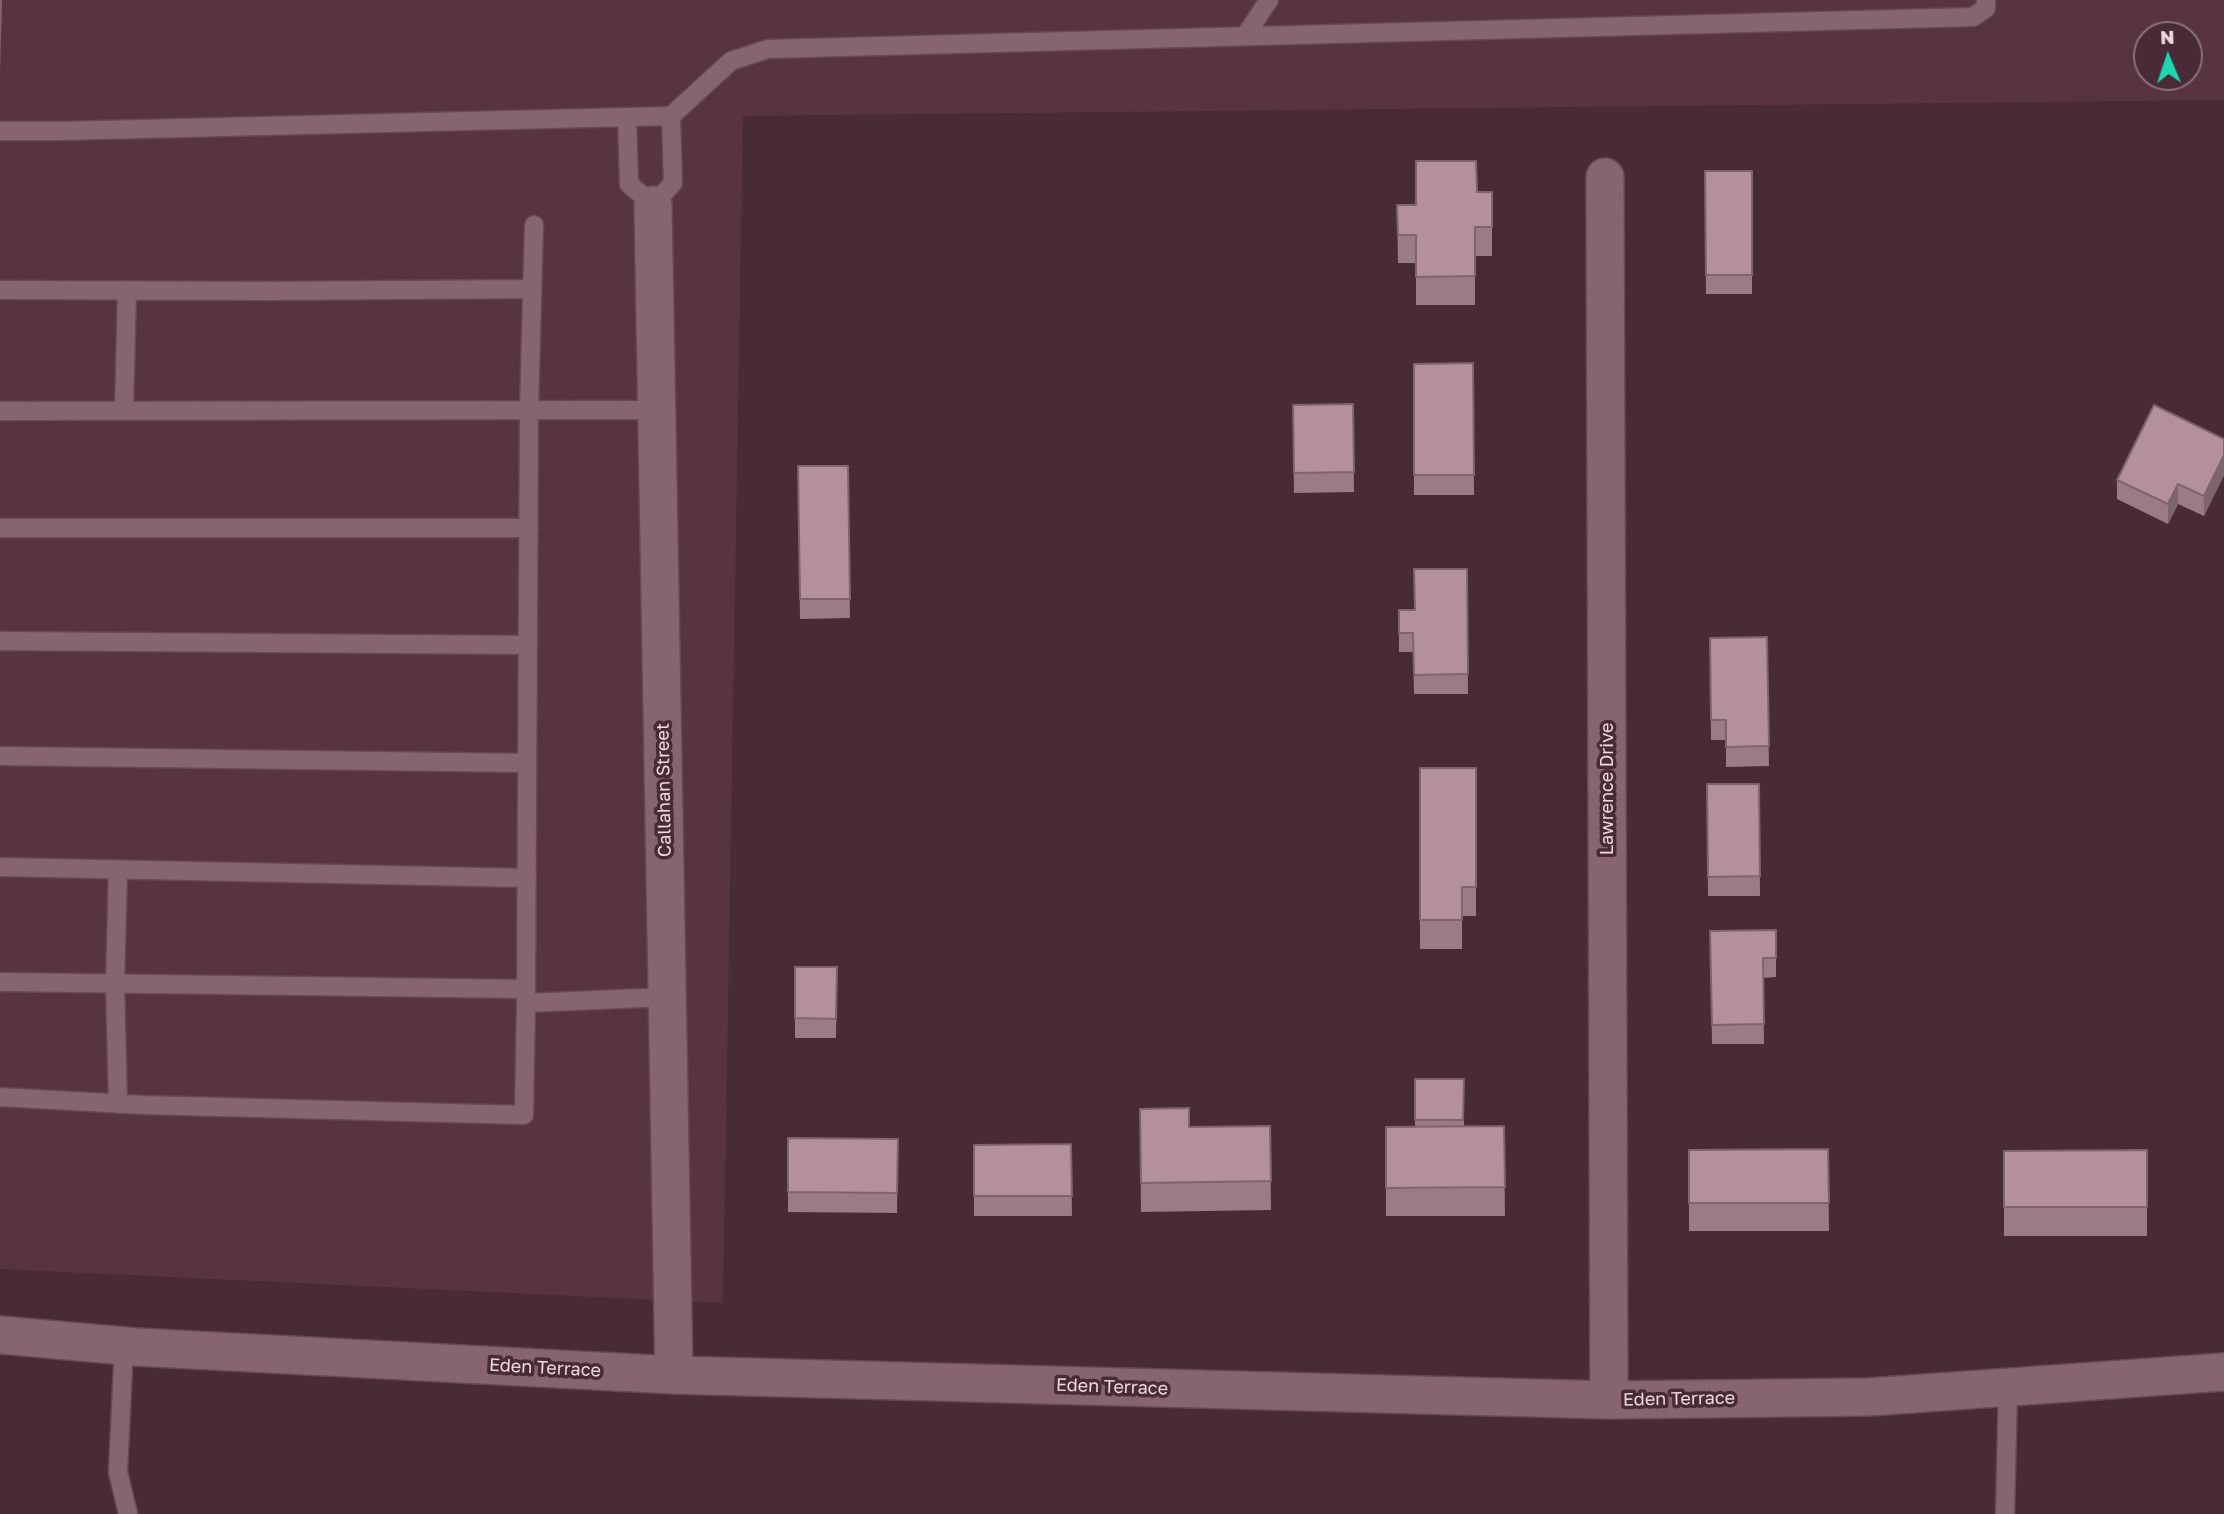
<!DOCTYPE html>
<style>
body{margin:0}
#map{position:relative;width:2224px;height:1514px;overflow:hidden;background:#492a37;font-family:"Golos Text",sans-serif}
canvas{display:block}
.north{position:absolute;left:2133px;top:21px;width:70px;height:70px;box-sizing:border-box;background:#492a37;border:2px solid #8b707b;border-radius:50%;rotate:358deg;font-size:19px;font-weight:700;line-height:28px;text-align:center;color:#edd9e0}
.north::after{content:'';display:block;margin:auto;width:24px;height:32px;background:#1cd5b1;clip-path:polygon(50% 0,100% 100%,50% 72%,0 100%)}
</style>
<div id="map">
<canvas width="2224" height="1514"></canvas>
<div class="north">N</div>
</div>
<script>
const ctx = document.querySelector('canvas').getContext('2d');
ctx.lineJoin = 'round';
function paint(path, color) { ctx.fillStyle = color; ctx.fill(path, 'evenodd'); }
const shape = rows => new Path2D(rows.map(r => 'M' + r).join(''));
function strokePath(path, color, width, dash) { ctx.strokeStyle = color; ctx.lineWidth = width; ctx.lineCap = dash ? 'butt' : 'round'; ctx.setLineDash(dash || []); ctx.stroke(path); }
function write(font, color, halo, rows, align = 'center') {
  ctx.font = font + ' "Golos Text",sans-serif'; ctx.lineWidth = 7; ctx.setLineDash([]); ctx.textBaseline = 'middle'; ctx.strokeStyle = halo; ctx.fillStyle = color; for (const [text, x, y, turn = 0] of rows) {
    ctx.save(); ctx.translate(x, y); ctx.rotate((+turn || 0) * Math.PI / 180); ctx.textAlign = isNaN(turn) ? turn : align; if (halo) ctx.strokeText(text, 0, 0); ctx.fillText(text, 0, 0); ctx.restore();
  }
}
paint(shape([
 [0,0,2224,0,2224,100,743,116,723,1303,0,1269],
 [2147,35,2189,35,2189,77,2147,77]
]), '#583342');
const service = shape([
 [1245,36,1269,0],
 [627,117,629,184,653,205,673,183,671,116],
 [0,131,60,131,671,116,731,61,768,49,1973,17,1986,8,1986,0],
 [534,225,529,410,526,1003,667,997],
 [0,290,268,291,532,289],
 [0,411,656,410],
 [124,411,127,290],
 [0,528,529,528],
 [0,641,528,645],
 [0,756,527,763],
 [0,867,527,878],
 [0,982,526,989],
 [0,1097,144,1105,524,1115,526,1003],
 [118,1104,115,984,118,870],
 [124,1345,118,1472,128,1514],
 [2005,1514,2008,1388]
]);
const minor = shape([
 [1605,177,1609,1400],
 [653,205,674,1375],
 [0,1335,136,1347,674,1375,1609,1400,1869,1397,2224,1372]
]);
strokePath(service, '#634a54', 21);
strokePath(minor, '#634a54', 40);
strokePath(service, '#876471', 18);
strokePath(minor, '#876471', 37);
paint(shape([
 [1705,171,1752,171,1752,294,1706,294],
 [1477,192,1492,192,1492,256,1475,256,1475,305,1416,305,1416,263,1398,263,1397,205,1416,205],
 [1473,363,1474,495,1414,495,1414,364],
 [1353,404,1354,492,1294,493,1293,405],
 [2224,439,2224,475,2204,516,2178,504,2168,524,2117,499,2117,480],
 [798,466,848,466,850,618,800,619],
 [1467,569,1468,694,1414,694,1413,652,1399,652,1399,610,1415,610],
 [1767,637,1769,766,1726,767,1726,740,1711,740,1710,638],
 [1420,768,1476,768,1476,916,1462,916,1462,949,1420,949],
 [1707,784,1759,784,1760,896,1708,896],
 [1710,931,1776,958,1776,977,1763,978,1764,1044,1712,1044],
 [795,967,837,967,836,1038,795,1038],
 [1415,1079,1464,1079,1464,1126,1504,1126,1505,1216,1386,1216,1386,1127,1415,1127],
 [1140,1109,1189,1127,1270,1126,1271,1210,1141,1212],
 [788,1138,898,1139,897,1213,788,1212],
 [1071,1144,1072,1216,974,1216,974,1145],
 [1828,1149,1829,1231,1689,1231,1689,1150],
 [2147,1150,2147,1236,2004,1236,2004,1151]
]), '#9b7b87');
paint(shape([
 [1,0,2,0,0,72,0,35],
 [2224,455,2224,475,2204,516,2204,496],
 [2178,484,2178,504,2168,524,2168,504]
]), '#7e646e');
const building = shape([
 [0,0,1,0,0,35,0,0],
 [1416,161,1476,161,1477,192,1492,192,1492,227,1475,227,1475,276,1416,277,1416,235,1398,235,1397,205,1416,205,1416,161],
 [1705,171,1752,171,1752,275,1706,275,1705,171],
 [1473,363,1474,475,1414,475,1414,364,1473,363],
 [1353,404,1354,472,1294,473,1293,405,1353,404],
 [2154,405,2224,439,2224,455,2204,496,2178,484,2168,504,2117,480,2154,405],
 [798,466,848,466,850,599,800,599,798,466],
 [1414,569,1467,569,1468,674,1414,675,1413,633,1399,633,1399,610,1415,610,1414,569],
 [1767,637,1769,746,1726,747,1726,720,1711,720,1710,638,1767,637],
 [1420,768,1476,768,1476,887,1462,887,1462,920,1420,920,1420,768],
 [1707,784,1759,784,1760,876,1708,877,1707,784],
 [1776,930,1776,958,1763,958,1764,1024,1712,1025,1710,931,1776,930],
 [795,967,837,967,836,1019,795,1018,795,967],
 [1415,1079,1464,1079,1463,1120,1415,1120,1415,1079],
 [1189,1108,1189,1127,1270,1126,1271,1181,1141,1183,1140,1109,1189,1108],
 [1504,1126,1505,1187,1386,1188,1386,1127,1504,1126],
 [788,1138,898,1139,897,1193,788,1192,788,1138],
 [1071,1144,1072,1196,974,1196,974,1145,1071,1144],
 [1828,1149,1829,1203,1689,1203,1689,1150,1828,1149],
 [2147,1150,2147,1207,2004,1207,2004,1151,2147,1150]
]);
paint(building, '#b48f9d');
strokePath(building, '#7e646e', 2);
write('18px', '#edd9e0', '#492a37', [
 ["Lawrence Drive",1607,789,-90],
 ["Callahan Street",664,790,-91],
 ["Eden Terrace",545,1368,3],
 ["Eden Terrace",1112,1387,2],
 ["Eden Terrace",1679,1399,-1]
]);
</script>
